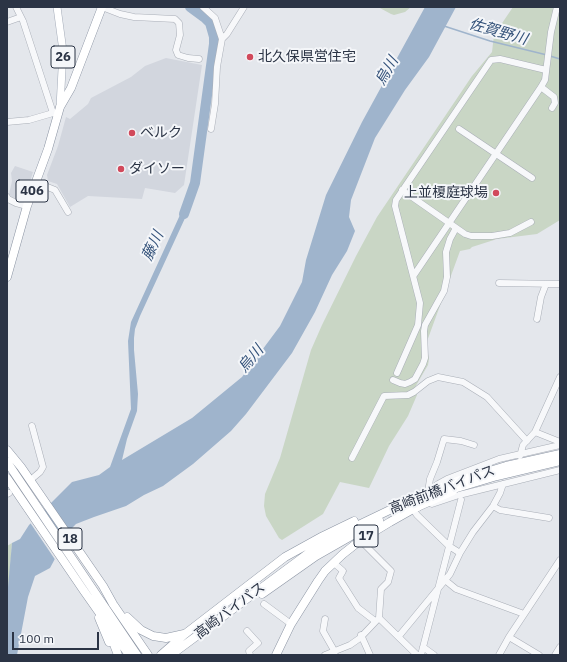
<!DOCTYPE html>
<meta charset="utf-8">
<style>
body{margin:0}
#map{position:relative;width:567px;height:662px;overflow:hidden;background:#e4e7ec;font-family:"IBM Plex Sans",sans-serif}
canvas{display:block}
.frame{position:absolute;inset:0;border:8px solid #2b3445;pointer-events:none}
.scale{position:absolute;left:12px;top:632px;width:87px;height:18px;box-sizing:border-box;border:2px solid #2b3445;border-top:0;padding-left:5px;font-size:12px;line-height:14px;white-space:nowrap;color:#2b3445;-webkit-text-stroke:3px #f4f6f9;paint-order:stroke}
</style>
<div id="map">
<canvas width="567" height="662"></canvas>
<div class="frame"></div>
<div class="scale">100 m</div>
</div>
<script>
const ctx = document.querySelector('canvas').getContext('2d');
ctx.lineJoin = 'round';
function paint(path, color) { ctx.fillStyle = color; ctx.fill(path, 'evenodd'); }
const shape = rows => new Path2D(rows.map(r => 'M' + r).join(''));
function strokePath(path, color, width, dash) { ctx.strokeStyle = color; ctx.lineWidth = width; ctx.lineCap = dash ? 'butt' : 'round'; ctx.setLineDash(dash || []); ctx.stroke(path); }
function write(font, color, halo, rows, align = 'center') {
  ctx.font = font + ' "IBM Plex Sans","Noto Sans JP",sans-serif'; ctx.lineWidth = 4; ctx.setLineDash([]); ctx.textBaseline = 'middle'; ctx.strokeStyle = halo; ctx.fillStyle = color; for (const [text, x, y, turn = 0] of rows) {
    ctx.save(); ctx.translate(x, y); ctx.rotate((+turn || 0) * Math.PI / 180); ctx.textAlign = isNaN(turn) ? turn : align; if (halo) ctx.strokeText(text, 0, 0); ctx.fillText(text, 0, 0); ctx.restore();
  }
}
paint(shape([
 [166,58,202,65,184,185,175,193,145,188,142,199,88,196,70,207,57,184,48,181,47,175,58,146,66,117,70,119,88,104,91,98,131,77,145,66],
 [15,166,33,172,24,201,12,197,9,194,12,181,11,173]
]), '#d2d6de');
paint(shape([
 [378,7,411,7,405,12,394,15,391,14],
 [513,7,560,7,560,220,537,234,497,239,472,247,470,249,460,251,426,344,429,359,428,365,414,389,417,395,408,416,389,446,369,488,340,482,323,514,282,540,279,538,266,516,264,506,265,494,280,458,311,350,322,325,356,256,377,217,472,76,492,52,494,35],
 [12,543,9,586,7,598,7,546]
]), '#c9d6c5');
paint(shape([
 [425,7,456,7,429,57,405,90,375,138,351,200,349,217,355,231,347,251,332,275,315,312,292,353,246,414,231,431,193,464,163,486,144,495,126,506,94,517,76,524,71,529,50,568,35,576,28,597,17,655,7,655,7,598,12,543,20,539,29,525,72,482,99,475,110,467,131,409,128,341,131,322,185,204,189,201,186,216,140,316,135,329,134,338,134,350,138,394,137,411,127,439,122,460,192,418,242,377,280,326,302,282,306,260,326,195,362,122]
]), '#9fb4cc');
paint(shape([
 [38,513,61,552,56,561,29,521]
]), '#e4e7ec');
strokePath(shape([
 [444,26,490,41,547,55],
 [550,56,560,59]
]), '#9fb4cc', 1.5);
strokePath(shape([
 [184,214,195,183,214,44,214,37,210,23,205,18,190,7]
]), '#9fb4cc', 10);
const minor = shape([
 [16,7,23,21,53,113,58,115],
 [102,7,120,14,134,17,175,19,179,23,180,35,176,50,178,55,188,58,199,59],
 [203,7,215,18,222,39,217,67,215,104,211,129],
 [7,22,21,17],
 [222,39,227,34,244,7],
 [541,87,554,97,555,103,552,108],
 [7,122,29,120,53,113],
 [459,129,532,178],
 [35,182,55,190,68,212],
 [402,190,465,234,471,236,492,236,510,233,531,222],
 [7,197,8,199,16,203,27,206],
 [414,275,541,87,545,80,551,32,557,7],
 [499,283,560,284],
 [537,319,541,297,546,284],
 [397,373,418,325,420,303,395,206,396,200,491,60,500,59,546,70],
 [393,380,400,383,405,384,410,382,415,379,423,364,425,358,424,331,425,325,444,291,447,277,446,252,450,239,456,228],
 [32,426,43,467,40,472,34,477],
 [535,432,560,377],
 [520,456,523,445,535,432,560,442],
 [352,458,384,396,408,395,414,392,428,381,438,377,463,382,487,397,527,441],
 [431,489,438,484,447,479,499,459,560,445],
 [428,492,430,479,437,462,444,439,461,441,474,445],
 [7,494,9,493],
 [432,504,459,495,560,470],
 [493,506,500,510,549,518],
 [418,508,413,509,417,515,449,546,460,553],
 [334,563,343,571,339,578,358,608,375,621],
 [445,580,456,589,524,614],
 [264,604,291,624],
 [379,618,417,655],
 [325,619,323,631,335,652],
 [247,631,258,643,249,651,250,655],
 [361,635,370,655],
 [399,636,450,574,460,553,473,532,493,506,500,493,503,484],
 [509,637,539,655],
 [423,647,434,655],
 [325,655,350,645,360,638,379,618,381,589,388,582,391,571,360,540],
 [421,655,461,500],
 [499,655,509,637,560,560],
 [555,655,560,647]
]);
const major = shape([
 [57,7,63,51,60,107]
]);
const highway = shape([
 [7,277,27,206,48,149,60,107,71,88,102,7],
 [7,450,21,467,103,586,113,604,148,655],
 [7,462,137,655],
 [7,478,84,591,129,655],
 [447,491,497,476,560,461],
 [262,594,316,556,379,520],
 [127,617,141,630,153,636,166,638,184,634],
 [99,618,109,642],
 [110,634,118,655],
 [161,655,185,634,285,557,323,536,354,521],
 [171,655,310,552,348,530,423,494,460,480,506,466,560,454],
 [276,655,291,624,318,581,325,571,343,554,362,539,390,522,413,509,453,491]
]);
strokePath(minor, '#a9aeb7', 7);
strokePath(major, '#a3abb8', 8);
strokePath(highway, '#8b94a3', 9);
strokePath(minor, '#f7f8fa', 6);
strokePath(major, '#fff', 7);
strokePath(highway, '#fff', 8);
for (const [x, y, r, color] of [
 [250,57,4,"#d1495b"],
 [132,133,4,"#d1495b"],
 [121,169,4,"#d1495b"],
 [496,193,4,"#d1495b"]
]) { const dot = new Path2D(); dot.arc(x, y, r, 0, 2 * Math.PI); ctx.fillStyle = color; ctx.fill(dot); strokePath(dot, '#f4f6f9', 1.5); }
for (const [x, y, w] of [
 [63,57,24],
 [32,191,32],
 [366,536,24],
 [70,539,24]
]) { const box = new Path2D(); box.roundRect(x - w / 2, y - 11, w, 22, 3); ctx.fillStyle = '#f4f6f9'; ctx.fill(box); strokePath(box, '#2b3445', 1); }
write('bold 13px', '#2b3445', null, [
 ["26",63,57],
 ["406",32,191],
 ["17",366,536],
 ["18",70,539]
]);
write('14px', '#2b3445', '#f4f6f9', [
 ["北久保県営住宅",258,57],
 ["ベルク",140,133],
 ["ダイソー",129,169],
 ["上並榎庭球場",488,193,"right"]
], 'left');
write('14px', '#2b3445', '#f4f6f9', [
 ["高崎前橋バイパス",442,490,-21],
 ["高崎バイパス",230,611,-37]
]);
write('italic 15px', '#34527a', '#f4f6f9', [
 ["佐賀野川",498,32,16],
 ["烏川",387,71,-60],
 ["藤川",153,246,-65],
 ["烏川",251,359,-50]
]);
</script>
